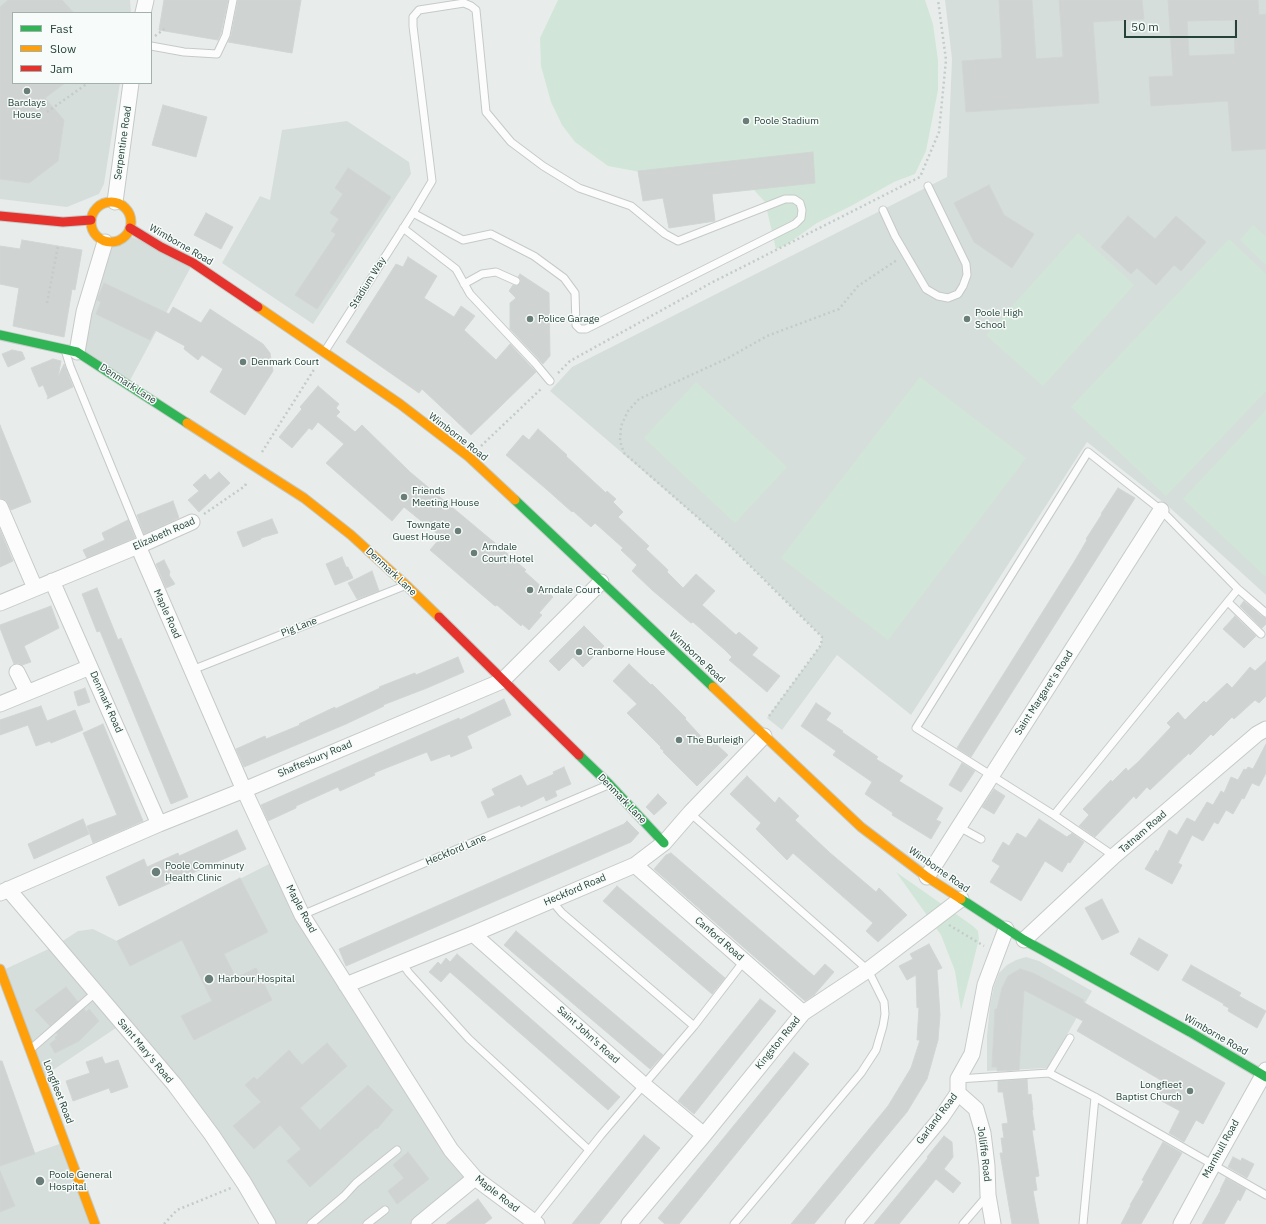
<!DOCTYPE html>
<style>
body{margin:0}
#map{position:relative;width:1266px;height:1224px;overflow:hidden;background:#e8edeb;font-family:"IBM Plex Sans",sans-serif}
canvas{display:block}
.legend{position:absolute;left:12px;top:12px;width:140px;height:72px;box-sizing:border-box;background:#f7fbf9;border:1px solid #a3b1ad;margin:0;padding:5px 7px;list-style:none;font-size:12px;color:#24423a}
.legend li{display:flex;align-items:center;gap:8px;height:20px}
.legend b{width:20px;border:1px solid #a3b1ad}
.scale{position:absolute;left:1124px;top:20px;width:113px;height:18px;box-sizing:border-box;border:2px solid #24423a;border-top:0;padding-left:5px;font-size:12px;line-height:14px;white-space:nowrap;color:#24423a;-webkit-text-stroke:3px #f7fbf9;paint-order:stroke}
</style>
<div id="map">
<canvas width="1266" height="1224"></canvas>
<ul class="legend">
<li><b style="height:5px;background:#30b455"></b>Fast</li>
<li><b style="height:5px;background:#ff9f0a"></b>Slow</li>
<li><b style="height:5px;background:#e5322d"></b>Jam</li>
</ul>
<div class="scale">50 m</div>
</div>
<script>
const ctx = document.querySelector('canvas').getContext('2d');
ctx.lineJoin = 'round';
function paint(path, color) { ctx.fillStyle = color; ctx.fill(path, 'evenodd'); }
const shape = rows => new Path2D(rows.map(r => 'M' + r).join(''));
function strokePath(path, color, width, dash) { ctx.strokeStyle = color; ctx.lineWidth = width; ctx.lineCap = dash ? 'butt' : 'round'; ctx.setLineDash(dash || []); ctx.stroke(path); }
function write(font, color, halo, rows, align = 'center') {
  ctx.font = font + ' "IBM Plex Sans",sans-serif'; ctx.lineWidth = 3; ctx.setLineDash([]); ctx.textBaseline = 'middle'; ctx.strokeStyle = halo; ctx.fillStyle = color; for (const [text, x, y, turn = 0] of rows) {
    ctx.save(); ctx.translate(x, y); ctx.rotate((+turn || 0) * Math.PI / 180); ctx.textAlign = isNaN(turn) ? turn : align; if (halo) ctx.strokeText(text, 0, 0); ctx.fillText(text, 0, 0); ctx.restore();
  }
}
paint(shape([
 [0,0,130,0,131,13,13,13,13,83,120,83,104,184,99,194,67,207,0,199],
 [945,0,1266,0,1266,595,1168,506,1087,442,911,715,837,655,782,730,767,718,821,645,822,637,727,543,550,391,572,367,947,177,952,59],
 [347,121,409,162,411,174,313,324,222,263,260,196,270,200,282,130],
 [127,235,193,263,128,384,77,352,105,242,113,243,119,241],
 [277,860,340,975,475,1178,419,1224,268,1224,122,1024,41,1078,1,971,55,946,78,931,93,929,117,941],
 [1026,957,1039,961,1092,991,1048,1068,987,1071,987,1036,990,1005,994,986,999,973,1007,965,1016,960],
 [65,1142,95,1224,0,1224,0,1165]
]), '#d6dedb');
paint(shape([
 [558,0,925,0,933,24,938,60,938,90,926,151,915,174,894,182,851,206,817,223,786,245,776,249,765,202,754,190,712,194,715,221,669,228,663,198,651,174,608,166,575,142,562,125,551,102,541,66,540,38],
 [1253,225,1266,237,1266,265,1240,240],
 [1078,233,1134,285,1043,386,986,335],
 [1229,239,1266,274,1266,391,1166,496,1071,407],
 [920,377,1026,458,888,640,781,558],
 [696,382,787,467,735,523,644,438],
 [1266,410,1266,577,1183,499],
 [896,872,973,926,978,931,979,939,961,1010,955,971,941,935]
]), '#d1e6d8');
const building = shape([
 [8,0,62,0,74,13,13,13,13,83,65,83,45,98,64,120,58,161,29,183,0,179,0,7,8,0],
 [164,0,228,0,221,33,218,40,159,30,164,0],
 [238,0,301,0,292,53,228,42,231,36,238,0],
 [999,0,1032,0,1036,59,1063,57,1059,0,1142,0,1144,19,1093,22,1099,103,966,112,962,61,1002,58,999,0],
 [1168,0,1258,0,1259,15,1266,14,1266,149,1232,151,1228,101,1151,106,1149,77,1173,76,1168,0],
 [1234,20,1235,54,1189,56,1187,21,1234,20],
 [163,105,207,117,196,157,152,145,163,105],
 [813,152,815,183,712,194,715,221,669,228,663,198,643,201,638,171,813,152],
 [348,168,391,197,317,309,295,295,336,234,331,231,339,219,330,213,343,194,335,188,348,168],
 [989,185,1004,215,1034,234,1012,268,974,242,954,203,989,185],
 [206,213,233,227,221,249,194,235,206,213],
 [1128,216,1155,239,1176,216,1206,242,1181,271,1174,265,1156,285,1137,268,1131,274,1101,247,1128,216],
 [22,240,82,250,75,290,72,289,64,337,13,326,19,288,0,284,0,246,20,249,22,240],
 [408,257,437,276,424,298,454,317,461,306,475,316,464,330,496,360,510,344,536,372,471,435,422,389,419,393,346,342,396,264,403,267,408,257],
 [520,274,549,293,550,356,543,364,510,329,510,303,516,298,509,291,513,285,517,286,520,283,521,280,518,277,520,274],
 [104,283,169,314,173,307,201,323,210,309,263,344,270,353,273,371,245,415,210,392,223,369,202,355,198,360,184,349,185,346,155,330,150,340,96,314,101,302,97,300,104,283],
 [12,350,22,352,25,359,8,367,2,354,12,350],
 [53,359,61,361,58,377,64,364,73,387,47,399,48,397,43,385,39,387,31,368,53,359],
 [318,386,339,404,336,408,340,412,336,416,355,432,362,425,410,472,495,543,526,570,524,571,553,597,539,613,542,615,529,630,522,624,521,626,497,605,495,606,430,550,441,537,404,507,392,521,326,463,344,444,318,422,312,430,309,428,292,448,279,437,302,409,300,407,318,386],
 [0,425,31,502,11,510,6,500,0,498,0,425],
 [538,429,567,455,566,456,606,493,607,491,616,499,613,502,623,512,618,517,649,546,646,549,668,570,667,572,683,588,696,574,715,591,702,605,736,635,739,632,758,648,752,655,780,676,767,692,729,660,732,657,725,650,693,622,691,623,652,590,632,571,637,565,621,550,623,548,595,523,591,527,573,511,572,512,545,488,506,455,523,435,529,440,538,429],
 [219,472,230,483,199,512,188,500,199,491,193,485,205,474,210,480,219,472],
 [1118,488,1135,498,971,757,957,748,1074,562,1087,540,1086,539,1102,514,1101,514,1118,488],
 [173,501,179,518,144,534,137,515,173,501],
 [272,519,278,533,261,538,261,539,243,547,237,532,272,519],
 [128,520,135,538,87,558,83,550,105,540,102,533,128,520],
 [0,530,13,561,0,567,0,530],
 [342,557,346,567,348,567,353,578,335,585,326,564,342,557],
 [164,560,170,572,169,575,175,584,166,588,156,564,164,560],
 [372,571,379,591,357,599,348,583,372,571],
 [97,588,118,640,121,638,188,797,171,804,100,631,97,632,82,594,97,588],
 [1244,601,1263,617,1266,618,1266,624,1262,628,1240,606,1244,601],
 [51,606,59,628,24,646,31,662,22,665,18,663,14,664,0,628,0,625,51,606],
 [1235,616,1256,636,1244,648,1223,629,1235,616],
 [584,626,604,646,583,667,573,657,559,671,549,661,584,626],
 [458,657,464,672,427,688,383,705,384,706,346,724,244,767,236,749,265,736,266,739,300,725,299,724,335,707,335,709,348,703,380,688,379,687,415,673,416,675,458,657],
 [1266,661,1266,696,1259,703,1255,700,1234,719,1232,717,1213,736,1211,734,1190,755,1189,753,1150,790,1147,787,1136,799,1134,796,1095,837,1079,826,1089,815,1083,809,1111,780,1112,782,1126,768,1128,771,1138,762,1171,727,1167,723,1178,712,1185,720,1204,701,1206,703,1227,683,1232,688,1250,667,1255,671,1266,661],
 [629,664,651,685,652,684,686,718,685,719,711,747,715,743,728,755,697,786,663,752,664,751,660,748,661,747,627,713,637,704,613,681,629,664],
 [85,688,90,702,78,706,74,692,85,688],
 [504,699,511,715,467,736,472,748,451,757,450,754,431,761,427,752,386,768,374,773,375,775,340,791,338,787,296,806,296,808,268,821,261,805,459,718,460,720,504,699],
 [816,703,831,713,826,720,843,731,842,732,878,757,876,759,903,776,899,781,943,808,936,820,941,822,931,839,892,815,893,813,865,794,872,782,833,755,836,751,801,726,816,703],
 [41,706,47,721,75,710,83,730,51,743,50,741,36,746,28,725,0,735,0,720,41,706],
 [103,724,143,821,93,843,87,826,117,815,83,733,103,724],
 [1266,744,1266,773,1259,786,1252,783,1244,799,1242,798,1233,814,1226,810,1218,824,1214,822,1203,841,1192,835,1178,863,1182,865,1172,884,1145,869,1156,850,1158,852,1169,830,1177,835,1187,818,1195,822,1207,802,1213,805,1221,791,1224,793,1231,777,1238,780,1244,769,1246,770,1248,767,1253,769,1266,744],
 [962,763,975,771,961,792,949,785,962,763],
 [564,767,571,784,555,791,557,796,546,801,544,796,521,807,520,805,488,818,481,802,495,795,492,789,521,775,527,786,554,774,553,772,564,767],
 [747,776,775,803,779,797,799,816,795,820,829,852,876,892,879,888,907,915,878,942,866,931,873,923,793,853,787,860,756,829,761,823,730,794,747,776],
 [994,789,1005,796,994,814,982,807,994,789],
 [658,794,667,803,654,815,646,807,658,794],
 [83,819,89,834,34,859,28,844,83,819],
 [1039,819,1067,837,1069,835,1070,835,1072,833,1084,842,1070,863,1068,862,1062,872,1045,861,1021,901,990,882,1000,866,992,861,1003,842,1009,846,1017,833,1026,838,1039,819],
 [627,821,639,833,631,842,346,966,339,949,585,841,624,824,627,821],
 [237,830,246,849,119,906,106,877,144,859,147,867,178,853,179,856,237,830],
 [671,853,814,976,825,964,834,972,814,995,805,1001,654,869,666,855,671,853],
 [240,878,268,932,224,954,236,978,256,968,272,1000,194,1040,181,1016,212,1001,182,940,130,966,117,941,240,878],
 [617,886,725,978,712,994,603,901,617,886],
 [1102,899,1119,932,1102,940,1085,908,1102,899],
 [516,931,663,1055,650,1069,504,945,516,931],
 [1139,938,1168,955,1158,971,1130,954,1139,938],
 [929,944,942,968,937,970,940,1015,938,1040,927,1079,907,1112,814,1224,791,1224,888,1106,911,1068,920,1040,917,1040,919,1007,917,1008,916,975,907,980,899,966,913,959,910,954,929,944],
 [457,954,620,1097,608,1110,450,972,441,982,429,972,438,962,441,965,446,958,450,962,457,954],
 [1191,965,1241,993,1239,996,1266,1011,1257,1028,1228,1011,1229,1008,1223,1005,1224,1004,1182,980,1191,965],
 [1020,969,1033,973,1084,1000,1083,1002,1225,1083,1203,1124,1196,1120,1184,1142,1169,1133,1180,1111,1156,1098,1164,1082,1077,1031,1083,1021,1024,990,1019,1070,997,1071,997,1067,992,1067,995,1009,997,1009,1002,988,1008,976,1020,969],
 [66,987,78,1002,50,1026,35,1010,66,987],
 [760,999,776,1011,694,1114,678,1101,760,999],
 [84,1009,86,1012,89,1009,99,1021,79,1041,55,1053,50,1044,56,1039,55,1037,58,1035,56,1033,84,1009],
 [327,1043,347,1066,300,1108,320,1130,368,1085,393,1110,377,1129,376,1128,310,1187,287,1161,301,1149,280,1125,254,1149,233,1126,261,1102,245,1085,254,1077,257,1080,289,1050,302,1065,327,1043],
 [794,1052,809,1064,679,1224,665,1224,658,1218,794,1052],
 [102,1057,105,1064,118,1060,128,1087,111,1093,109,1088,73,1101,66,1081,90,1073,86,1062,102,1057],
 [0,1061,2,1061,35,1154,0,1166,0,1061],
 [1027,1079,1028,1095,1031,1094,1033,1110,1032,1110,1035,1130,1032,1130,1039,1176,1035,1177,1037,1190,1033,1191,1039,1224,1012,1224,1000,1153,1003,1153,1001,1138,1004,1138,1002,1124,1008,1123,1003,1092,998,1092,998,1081,1027,1079],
 [644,1135,660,1148,599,1224,572,1224,644,1135],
 [944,1136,952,1142,953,1157,944,1169,961,1183,953,1193,936,1179,899,1224,874,1224,928,1158,927,1157,944,1136],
 [1163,1142,1182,1153,1141,1224,1121,1224,1131,1205,1130,1205,1144,1181,1142,1180,1163,1142],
 [408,1152,429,1179,397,1204,388,1191,404,1178,393,1165,408,1152],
 [1233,1157,1241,1161,1242,1158,1254,1164,1247,1178,1228,1167,1233,1157],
 [0,1171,15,1206,0,1212,0,1171],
 [1226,1178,1246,1189,1240,1201,1238,1199,1224,1224,1202,1224,1221,1190,1220,1190,1226,1178],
 [478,1199,492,1218,484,1224,446,1224,478,1199]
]);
paint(building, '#cfd4d2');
strokePath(building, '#d1d6d4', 1);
const lane = shape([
 [464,3,471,6,476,10,486,112,511,142,543,166,579,188,631,206,665,234,678,241,785,199,794,199,800,203,802,210,801,218,795,224,586,329,580,329,576,325,575,293,564,278,534,256,491,234,463,240,413,213,432,181,413,26,413,17,419,10,464,3],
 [151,46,184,52,217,54,226,35,233,0],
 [883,210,895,236,926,289,938,296,948,298,958,294,963,286,967,275,966,264,928,186],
 [403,228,456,269,470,294,535,363,550,381],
 [464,284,482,274,496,272,516,281],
 [325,351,413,213],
 [66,353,70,366,143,544],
 [1238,589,1054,815,916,728,1088,452,1161,510,1238,589,1266,613],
 [1228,602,1261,634],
 [192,670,404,586],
 [690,813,868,970,884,1002,885,1014,883,1026,876,1050,861,1073,734,1224],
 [1054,815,1114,856],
 [959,827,981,839],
 [551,900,562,913,694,1026],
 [302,915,608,785],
 [402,963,409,973,469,1039,589,1150],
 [32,1048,95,993],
 [1049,1073,1070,1038],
 [958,1079,1049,1073,1095,1097,1266,1195],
 [533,1221,601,1135,694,1026,744,961],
 [311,1224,344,1196,356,1183,397,1150],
 [367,1224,385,1210],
 [963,1224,987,1196],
 [1083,1224,1095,1097]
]);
const street = shape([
 [143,13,146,0],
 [115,202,131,83],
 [77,352,84,312,105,242],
 [0,507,35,588],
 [138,546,244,790,302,915,451,1150,475,1178,537,1224],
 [52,581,159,824],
 [0,603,143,544,192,522],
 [17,672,27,692],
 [0,704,90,667],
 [635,865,803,1013],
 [927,877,1161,510],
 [8,889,174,1084,212,1135,244,1183,268,1224],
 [0,893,159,824,244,790,502,681,601,582],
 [473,934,644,1085,704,1135],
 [1024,940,1114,856,1257,734,1266,729],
 [346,985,473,934,635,865,664,843,690,813,764,736],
 [958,1093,976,1109,983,1133,987,1166,988,1195,993,1224],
 [419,1224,475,1178],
 [629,1224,704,1135,803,1013,868,970,961,899],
 [853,1224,941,1118,958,1093,958,1079,972,1054,985,985,1006,929],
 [1181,1224,1213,1165,1266,1070]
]);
const fast = shape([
 [0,335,77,352,187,423],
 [515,500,713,687],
 [579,755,609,784,664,843],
 [961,899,1024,940,1190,1032,1266,1077]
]);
const slow = shape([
 '91 222a20 20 0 1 1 40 0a20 20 0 1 1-40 0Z',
 [258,307,400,404,469,457,515,500],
 [187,423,304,498,351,535,406,585,439,617],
 [713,687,861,827,927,877,961,899],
 [0,969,95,1224]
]);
const jam = shape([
 [0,216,63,222,91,220],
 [130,228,161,247,193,263,258,307],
 [439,617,579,755]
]);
strokePath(lane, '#c5cac8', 9);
strokePath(street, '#c5cac8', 17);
strokePath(fast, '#c3cbc8', 11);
strokePath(slow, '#c3cbc8', 11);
strokePath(jam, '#c3cbc8', 11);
strokePath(shape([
 [155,36,167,27],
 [47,112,88,83],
 [47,303,58,246],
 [558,373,570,361,709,284,920,177,939,132,946,60,938,0],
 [481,446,542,388],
 [262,452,315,368],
 [204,514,245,486,247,481],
 [769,716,821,645,822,637,727,543,624,453,620,441,621,426,628,411,639,399,728,358,767,336,839,309,858,286,897,260],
 [949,925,984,946],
 [164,1224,177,1210,231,1188]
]), '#c3ccca', 2.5, [2, 3]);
strokePath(lane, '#fcfcfc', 7);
strokePath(street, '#fcfcfc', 15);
strokePath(fast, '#30b455', 9);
strokePath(slow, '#ff9f0a', 9);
strokePath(jam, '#e5322d', 9);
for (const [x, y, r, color] of [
 [27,91,4,"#697e78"],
 [746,121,4,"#697e78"],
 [530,319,4,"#697e78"],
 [967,319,4,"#697e78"],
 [243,362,4,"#697e78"],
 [404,497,4,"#697e78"],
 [458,531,4,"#697e78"],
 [474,553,4,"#697e78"],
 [530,590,4,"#697e78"],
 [579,652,4,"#697e78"],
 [679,740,4,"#697e78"],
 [156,872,5,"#697e78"],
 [209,979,5,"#697e78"],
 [1190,1091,4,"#697e78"],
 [40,1181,5,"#697e78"]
]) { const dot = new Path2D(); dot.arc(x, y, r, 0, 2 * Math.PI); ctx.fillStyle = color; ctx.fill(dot); strokePath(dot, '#f7fbf9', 1.5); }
write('10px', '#24423a', '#f7fbf9', [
 ["Barclays",27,103,"center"],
 ["House",27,115,"center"],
 ["Poole Stadium",754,121],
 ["Poole High",975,313],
 ["School",975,325],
 ["Police Garage",538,319],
 ["Denmark Court",251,362],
 ["Friends",412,491],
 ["Meeting House",412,503],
 ["Towngate",450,525,"right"],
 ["Guest House",450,537,"right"],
 ["Arndale",482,547],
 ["Court Hotel",482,559],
 ["Arndale Court",538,590],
 ["Cranborne House",587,652],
 ["The Burleigh",687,740],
 ["Poole Comminuty",165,866],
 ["Health Clinic",165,878],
 ["Harbour Hospital",218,979],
 ["Longfleet",1182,1085,"right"],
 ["Baptist Church",1182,1097,"right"],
 ["Poole General",49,1175],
 ["Hospital",49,1187]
], 'left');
write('10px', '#24423a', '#f7fbf9', [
 ["Serpentine Road",123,143,-82],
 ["Wimborne Road",181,245,30],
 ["Stadium Way",368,283,-58],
 ["Denmark Lane",128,384,33],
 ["Wimborne Road",458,437,38],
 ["Elizabeth Road",164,534,-24],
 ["Denmark Lane",391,572,43],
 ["Maple Road",167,614,66],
 ["Pig Lane",299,627,-21],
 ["Wimborne Road",697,657,43],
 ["Saint Margaret's Road",1044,693,-57],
 ["Denmark Road",106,702,66],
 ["Shaftesbury Road",315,759,-23],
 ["Denmark Lane",622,799,46],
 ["Tatnam Road",1143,832,-41],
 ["Heckford Lane",456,850,-23],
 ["Wimborne Road",939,870,35],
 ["Heckford Road",575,890,-23],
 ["Maple Road",301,909,62],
 ["Canford Road",719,939,41],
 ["Saint John's Road",588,1035,42],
 ["Wimborne Road",1216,1035,30],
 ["Kingston Road",778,1043,-51],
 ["Saint Mary's Road",145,1051,50],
 ["Longfleet Road",58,1092,69],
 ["Garland Road",937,1119,-53],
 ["Marnhull Road",1221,1149,-61],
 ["Jolliffe Road",984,1154,83],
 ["Maple Road",497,1194,38]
]);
</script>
